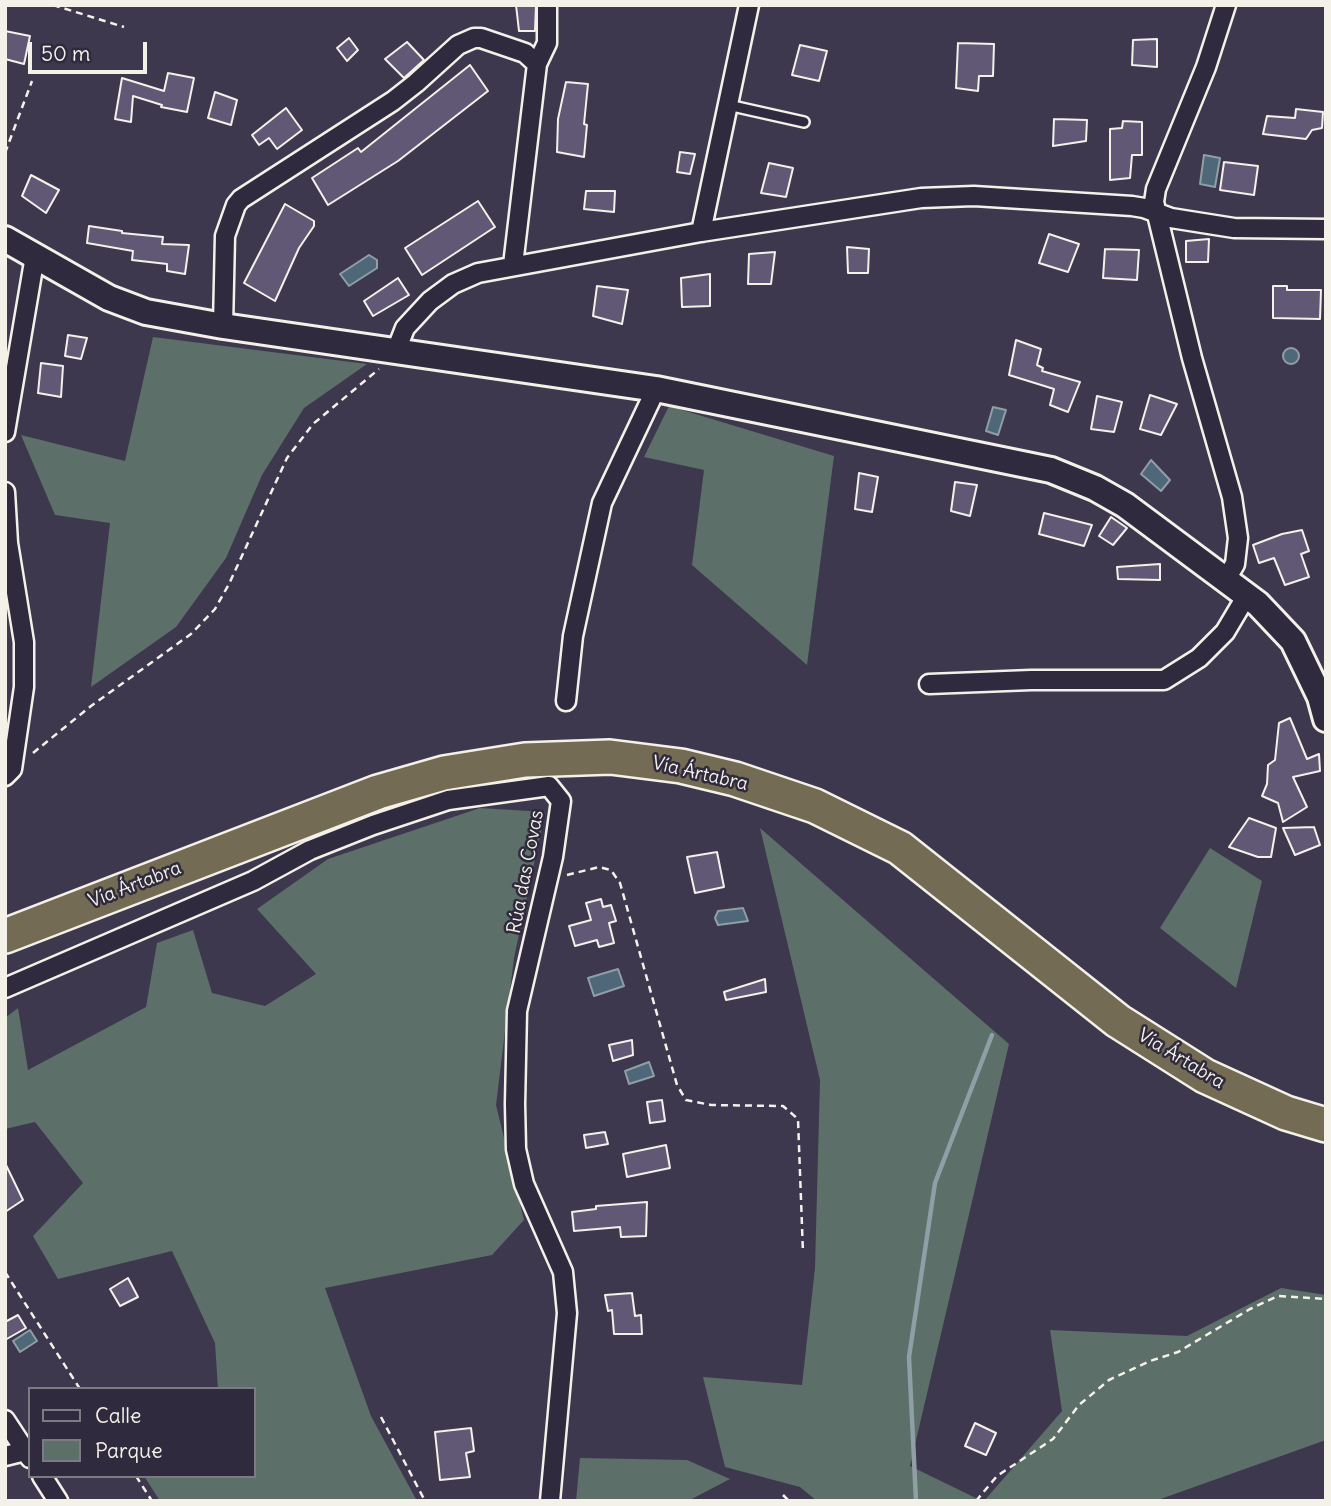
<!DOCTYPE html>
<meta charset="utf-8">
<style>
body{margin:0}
#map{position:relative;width:1331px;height:1506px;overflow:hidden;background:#3e384e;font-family:Delius,sans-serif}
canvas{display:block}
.frame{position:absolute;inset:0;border:7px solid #f4f1e8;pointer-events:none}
.legend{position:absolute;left:28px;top:1387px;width:228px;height:91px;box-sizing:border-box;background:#2f2a3d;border:2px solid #7e7a81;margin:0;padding:9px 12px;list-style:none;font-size:21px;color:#f4f1e8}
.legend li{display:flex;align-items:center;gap:14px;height:35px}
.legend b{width:35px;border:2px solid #7e7a81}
.scale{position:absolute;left:28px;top:42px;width:119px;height:32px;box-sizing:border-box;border:4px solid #f4f1e8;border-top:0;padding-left:9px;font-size:21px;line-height:24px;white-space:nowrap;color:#f4f1e8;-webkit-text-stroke:5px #2f2a3d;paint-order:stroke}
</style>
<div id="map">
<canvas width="1331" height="1506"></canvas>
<div class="frame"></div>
<ul class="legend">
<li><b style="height:9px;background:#2f2a3d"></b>Calle</li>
<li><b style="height:19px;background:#5c6f68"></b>Parque</li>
</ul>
<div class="scale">50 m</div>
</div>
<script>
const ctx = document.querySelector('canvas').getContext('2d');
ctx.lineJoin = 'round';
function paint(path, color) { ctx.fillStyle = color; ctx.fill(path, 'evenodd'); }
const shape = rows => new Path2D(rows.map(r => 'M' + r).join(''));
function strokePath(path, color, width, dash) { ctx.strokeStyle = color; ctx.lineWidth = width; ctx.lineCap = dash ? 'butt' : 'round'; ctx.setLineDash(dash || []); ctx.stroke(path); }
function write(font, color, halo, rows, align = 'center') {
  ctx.font = font + ' Delius,sans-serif'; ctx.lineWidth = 5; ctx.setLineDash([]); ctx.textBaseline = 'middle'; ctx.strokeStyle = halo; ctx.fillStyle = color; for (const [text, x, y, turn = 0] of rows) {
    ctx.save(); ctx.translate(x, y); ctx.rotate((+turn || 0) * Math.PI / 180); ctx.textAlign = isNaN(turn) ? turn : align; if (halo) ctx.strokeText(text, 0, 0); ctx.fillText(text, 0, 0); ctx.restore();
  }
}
paint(shape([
 [153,337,367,364,304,408,262,475,226,558,176,627,91,687,110,523,55,515,21,435,125,461],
 [669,406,834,456,807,665,692,565,704,470,644,457],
 [480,808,545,812,514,958,496,1105,524,1220,492,1255,325,1288,371,1416,417,1501,160,1501,144,1476,254,1476,254,1389,218,1389,215,1343,172,1251,58,1279,33,1236,83,1183,35,1122,5,1129,5,1018,18,1008,28,1070,146,1007,157,943,193,930,212,993,265,1006,316,974,257,909,328,859],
 [760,828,1009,1044,910,1466,982,1501,817,1501,800,1487,725,1467,703,1377,802,1385,815,1268,820,1080],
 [1210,848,1262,881,1236,988,1160,928],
 [1281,1288,1326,1295,1326,1440,1155,1501,984,1501,1062,1411,1050,1330,1187,1336],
 [580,1458,687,1460,730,1479,688,1501,576,1501]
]), '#5c6f68');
const water = shape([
 [1204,155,1220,158,1215,187,1200,184,1204,155],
 [369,255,377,260,377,268,349,286,340,274,369,255],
 '1283 356a8 8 0 1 1 16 0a8 8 0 1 1-16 0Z',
 [993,407,1006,410,998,435,986,431,993,407],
 [1151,460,1170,480,1161,491,1141,474,1151,460],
 [743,908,748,921,718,925,715,918,718,911,743,908],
 [618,969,624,986,594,996,588,978,618,969],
 [649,1062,654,1076,629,1084,625,1071,649,1062],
 [30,1330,37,1341,20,1352,13,1341,30,1330]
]);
paint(water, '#4e6779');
strokePath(water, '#909ea5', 2);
strokePath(shape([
 [916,1501,909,1357,935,1183,992,1035]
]), '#909ea5', 4.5);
const building = shape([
 [516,5,536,5,535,31,519,31,516,5],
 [5,31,30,36,24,64,5,59,5,31],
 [349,38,358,50,347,61,337,48,349,38],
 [1157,39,1157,67,1132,65,1133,40,1157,39],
 [407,42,424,60,404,78,385,59,407,42],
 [958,43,994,44,993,76,979,76,978,91,956,88,958,43],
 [800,45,827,51,819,81,792,75,800,45],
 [470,65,488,91,398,161,328,205,312,178,358,148,361,152,470,65],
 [168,73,194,78,187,112,161,107,162,105,133,96,131,122,115,119,122,78,164,91,168,73],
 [566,82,588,84,584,124,587,125,584,157,557,152,558,119,566,82],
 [215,92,237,100,231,125,208,118,215,92],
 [286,108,302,130,277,149,269,138,259,145,252,135,286,108],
 [1296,109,1323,112,1322,128,1312,130,1306,139,1263,134,1267,116,1295,118,1296,109],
 [1054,119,1087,120,1086,141,1053,146,1054,119],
 [1123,121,1142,122,1142,155,1132,155,1130,178,1110,180,1110,129,1122,128,1123,121],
 [680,152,695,154,690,174,677,172,680,152],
 [1224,162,1258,166,1254,195,1220,190,1224,162],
 [769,163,793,168,786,197,761,193,769,163],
 [31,175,59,190,46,213,22,196,31,175],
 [586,191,615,191,614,212,584,209,586,191],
 [478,201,495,227,422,275,405,248,478,201],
 [285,204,314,221,314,226,299,248,275,301,244,283,285,204],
 [89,226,122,231,122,233,163,237,162,244,189,245,185,274,167,271,167,264,132,260,133,251,87,243,89,226],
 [1049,234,1079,244,1068,272,1039,263,1049,234],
 [1209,239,1208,262,1186,262,1186,241,1209,239],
 [847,247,869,249,868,273,848,273,847,247],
 [1105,249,1139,250,1137,280,1103,278,1105,249],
 [775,252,771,284,748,284,749,254,775,252],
 [710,274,710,306,682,307,681,278,710,274],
 [398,278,409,295,373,316,364,301,398,278],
 [597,286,628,290,622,324,593,316,597,286],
 [1273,286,1287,286,1287,290,1321,290,1320,319,1273,318,1273,286],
 [68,335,87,338,81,359,65,356,68,335],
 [1016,340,1041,349,1037,365,1043,368,1042,371,1080,382,1068,412,1050,405,1054,389,1009,375,1016,340],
 [41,363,63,366,61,397,38,393,41,363],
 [1150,395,1177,404,1161,435,1140,429,1150,395],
 [1097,396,1122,402,1114,432,1091,429,1097,396],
 [859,473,878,477,872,512,855,509,859,473],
 [955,482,977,485,970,516,951,511,955,482],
 [1044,513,1092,525,1084,546,1039,534,1044,513],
 [1111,517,1127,528,1113,545,1099,536,1111,517],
 [1302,530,1309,551,1301,554,1309,577,1285,585,1274,558,1259,563,1253,545,1282,534,1302,530],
 [1160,564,1160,580,1118,579,1117,567,1160,564],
 [1290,718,1307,759,1319,754,1320,771,1293,777,1307,807,1283,822,1278,803,1262,796,1267,784,1268,765,1275,760,1279,723,1290,718],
 [1249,818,1276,828,1271,857,1258,857,1229,847,1249,818],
 [1314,827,1320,845,1295,855,1283,828,1314,827],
 [717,852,724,887,695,893,687,857,717,852],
 [601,899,603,907,611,905,616,921,609,923,614,943,599,947,597,940,575,946,569,926,591,920,586,903,601,899],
 [765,979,766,992,726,1000,724,992,765,979],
 [632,1040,633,1055,613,1061,609,1045,632,1040],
 [662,1100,665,1121,650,1123,647,1102,662,1100],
 [605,1132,608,1144,586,1148,584,1135,605,1132],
 [666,1145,670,1168,627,1177,623,1154,666,1145],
 [5,1163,23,1200,5,1212,5,1163],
 [647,1202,646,1236,621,1237,620,1227,574,1231,572,1212,596,1209,596,1206,647,1202],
 [128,1278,138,1297,120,1306,110,1289,128,1278],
 [632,1293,635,1316,641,1315,642,1334,614,1334,612,1310,608,1311,605,1295,632,1293],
 [18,1315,26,1328,5,1340,5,1322,18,1315],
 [975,1423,996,1433,986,1455,965,1446,975,1423],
 [471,1428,474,1451,466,1453,470,1477,440,1480,435,1432,471,1428]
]);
paint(building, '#615875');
strokePath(building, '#f4f1e8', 2);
const lane = shape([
 [728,105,804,122]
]);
const street = shape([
 [1226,5,1206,67,1156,189,1154,202,1192,358,1232,497,1238,538,1235,564,1226,579],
 [537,64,547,43,547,5],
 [701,232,749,5],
 [223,326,225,236,236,205,241,199,393,101,416,83,458,45,474,38,481,38,525,53,537,64,513,265],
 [396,351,405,328,430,301,453,284,478,273,701,232,921,198,974,196,1132,206,1144,208,1171,218,1234,228,1326,229],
 [5,432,35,256],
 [5,492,8,543,24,642,24,687,12,769,5,776],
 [929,684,1031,680,1164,680,1199,658,1225,632,1247,595],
 [566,701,573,636,602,503,656,389],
 [5,988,253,881,310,850,373,825,448,800,549,786,561,801,553,857,517,1011,515,1104,516,1149,524,1184,563,1272,567,1313,550,1501],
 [5,1420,30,1458],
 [5,1456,25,1451],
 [42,1476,58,1501]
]);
const secondary = shape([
 [5,239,109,298,146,312,223,326,656,389,1051,470,1095,488,1125,505,1258,604,1293,641,1320,697,1326,719]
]);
const highway = shape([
 [5,936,378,792,444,773,525,760,610,757,681,766,735,779,815,806,900,848,1118,1021,1205,1076,1286,1113,1326,1125]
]);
strokePath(lane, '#f4f1e8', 14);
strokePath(street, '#f4f1e8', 23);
strokePath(secondary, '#f4f1e8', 30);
strokePath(highway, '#f4f1e8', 38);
strokePath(shape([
 [53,5,124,27],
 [5,153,32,81],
 [33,753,91,706,191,634,215,609,229,584,287,458,313,424,379,369],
 [567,875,599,867,611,870,620,883,677,1085,686,1100,711,1105,783,1106,798,1119,803,1253],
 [5,1272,80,1389],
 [381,1417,425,1501],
 [136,1476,152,1501],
 [783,1495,789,1501],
 [976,1501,997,1476,1053,1439,1079,1405,1109,1380,1150,1361,1178,1352,1250,1309,1278,1296,1326,1299]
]), '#f4f1e8', 2.5, [7, 5]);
strokePath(lane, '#2f2a3d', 9);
strokePath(street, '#2f2a3d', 18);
strokePath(secondary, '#2f2a3d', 24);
strokePath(highway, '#746b55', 33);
write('19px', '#f4f1e8', '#2f2a3d', [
 ["Vía Ártabra",700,774,13],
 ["Rúa das Covas",526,872,-79],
 ["Vía Ártabra",135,885,-21],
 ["Vía Ártabra",1181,1059,31]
]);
</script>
